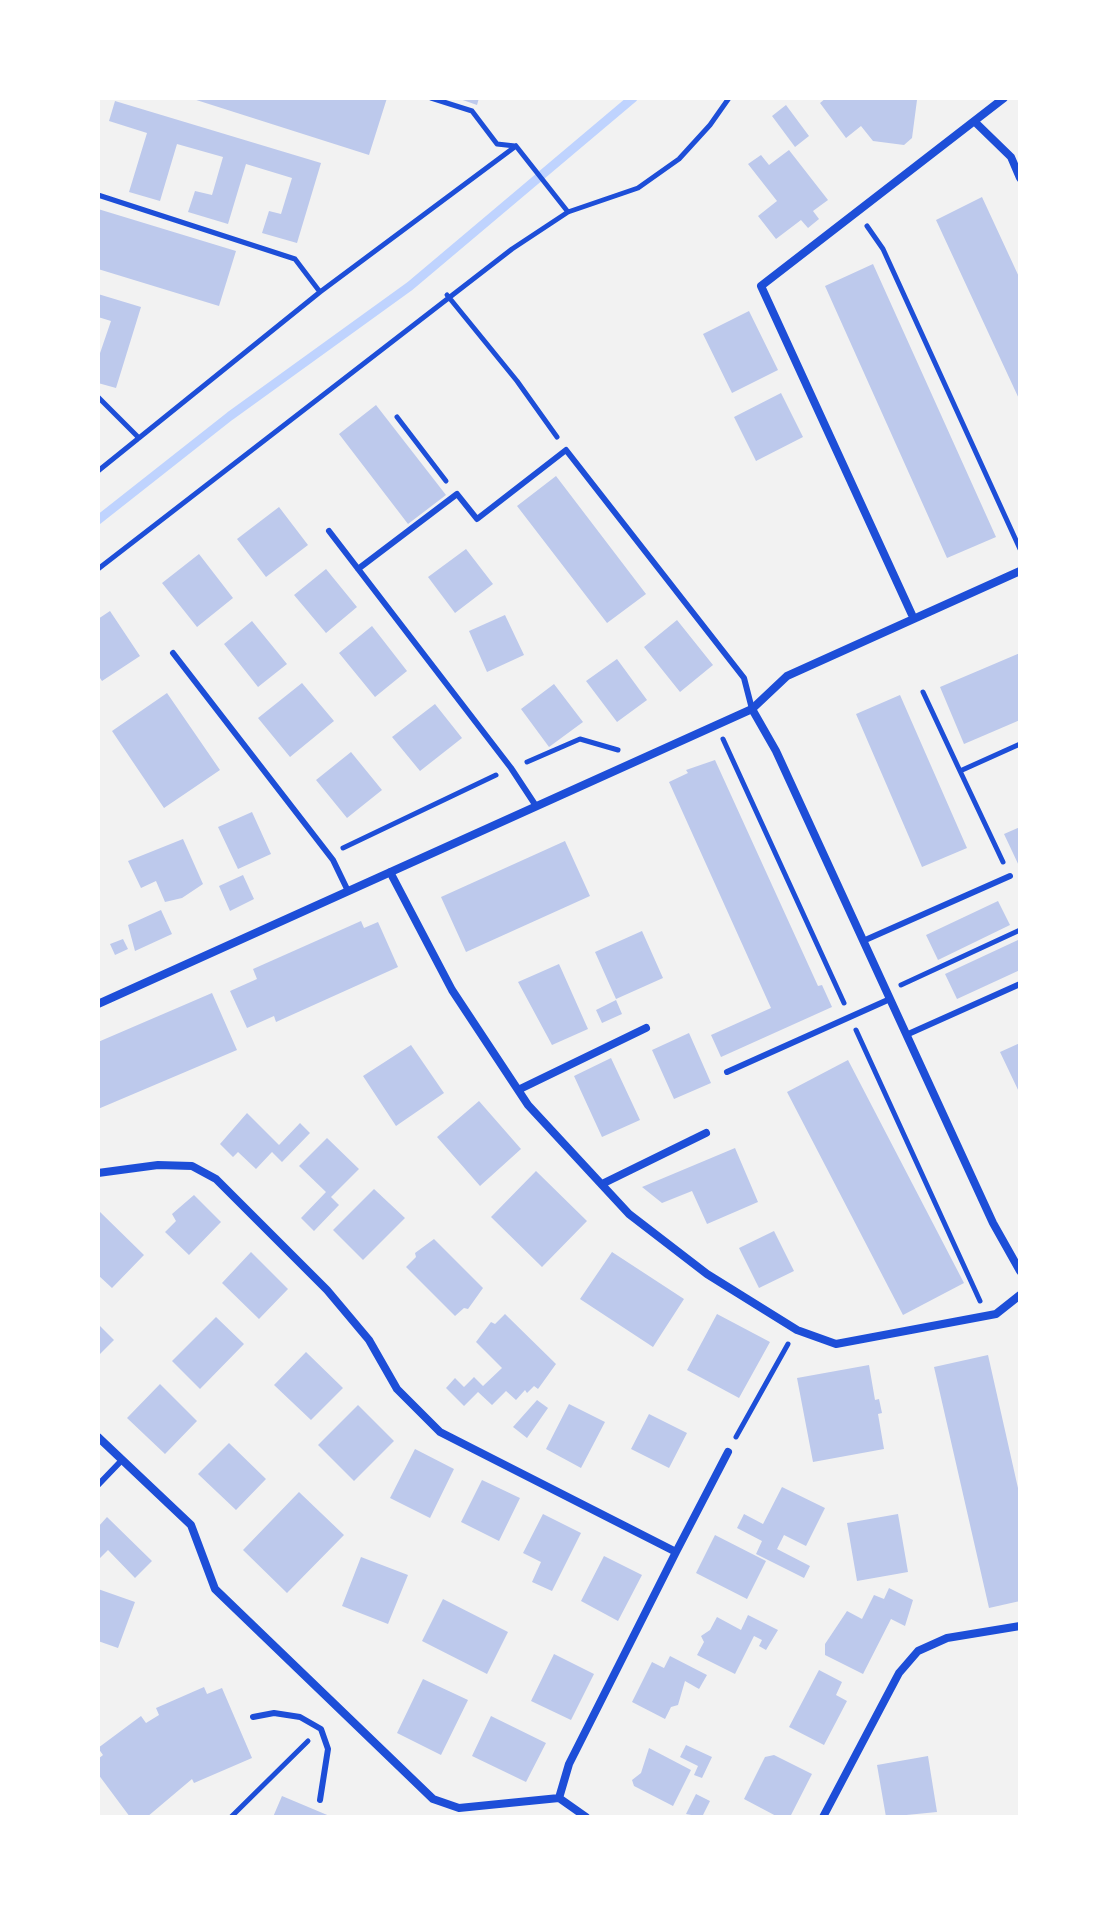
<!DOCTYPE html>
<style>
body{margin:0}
#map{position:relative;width:1118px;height:1915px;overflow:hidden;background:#f2f2f2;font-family:Jost,sans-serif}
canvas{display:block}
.frame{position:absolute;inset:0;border:100px solid #fff;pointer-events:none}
</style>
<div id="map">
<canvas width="1118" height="1915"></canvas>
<div class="frame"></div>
</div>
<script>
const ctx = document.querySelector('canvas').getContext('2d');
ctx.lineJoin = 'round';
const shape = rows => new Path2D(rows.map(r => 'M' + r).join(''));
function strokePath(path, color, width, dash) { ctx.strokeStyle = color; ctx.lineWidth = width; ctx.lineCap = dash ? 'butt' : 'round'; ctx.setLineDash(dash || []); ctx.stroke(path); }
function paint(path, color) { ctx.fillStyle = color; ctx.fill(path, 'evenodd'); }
strokePath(shape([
 [98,520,230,416,410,286,633,98]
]), '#bfd3fe', 9);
paint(shape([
 [190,98,387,98,369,155],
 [457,98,479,98,477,105],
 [826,98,917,100,912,138,904,145,873,141,861,126,846,138,820,103],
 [115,101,321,163,297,243,262,233,269,211,281,214,292,178,246,164,228,224,188,212,195,191,212,195,223,157,177,144,160,201,129,192,147,133,109,121],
 [786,105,809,136,795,147,772,116],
 [789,150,828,200,813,211,819,219,808,228,801,220,776,239,758,216,777,201,748,164,761,155,769,165],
 [982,197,1020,279,1020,401,936,220],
 [98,209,236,251,219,306,98,269],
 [873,264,996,537,947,558,825,286],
 [98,294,141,307,116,388,98,383,98,359,111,321,98,317],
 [749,311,778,370,732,393,703,334],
 [781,393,803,437,756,461,734,417],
 [376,405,446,495,408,524,339,434],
 [556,476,646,594,607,623,517,506],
 [279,507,308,545,266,577,237,539],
 [466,549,493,584,455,613,428,577],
 [199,554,233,598,197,627,162,583],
 [326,569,357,607,326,633,294,595],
 [110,611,140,656,102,681,98,675,98,619],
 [505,615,524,655,487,672,469,631],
 [677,620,713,665,680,692,644,647],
 [252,621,287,664,258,687,224,644],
 [372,626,407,671,375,697,339,653],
 [1020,653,1020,720,964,744,940,687],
 [617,659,647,700,617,722,586,681],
 [302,683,334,721,290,757,258,718],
 [554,684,583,722,549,747,521,709],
 [167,693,220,770,164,808,112,731],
 [900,695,967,848,922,867,856,714],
 [435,704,462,738,420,771,392,737],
 [351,752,382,790,347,818,316,780],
 [715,760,818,986,822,985,832,1007,721,1057,711,1035,771,1008,669,782,688,773,686,770],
 [252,812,271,854,238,869,218,827],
 [1020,827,1020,868,1004,834],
 [183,839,203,884,182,898,165,902,156,881,141,888,128,861],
 [565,841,590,896,466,952,441,897],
 [243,875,254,899,230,911,219,886],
 [998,901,1010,925,938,960,926,935],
 [161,910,172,934,135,951,128,925],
 [361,921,364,928,378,922,398,967,276,1022,274,1016,247,1028,230,991,257,979,253,969],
 [642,931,663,978,616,999,595,952],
 [123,939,128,949,115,955,110,944],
 [1018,940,1020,970,957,999,945,974],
 [559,964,588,1029,552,1045,518,982],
 [212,993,237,1050,98,1109,98,1042],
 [616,1000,622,1014,602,1023,596,1010],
 [689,1033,711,1083,674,1099,652,1050],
 [1020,1043,1020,1094,1000,1052],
 [411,1045,444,1093,396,1126,363,1076],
 [611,1058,640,1120,602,1137,574,1076],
 [848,1060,964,1283,903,1315,787,1092],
 [479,1101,521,1149,480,1186,437,1137],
 [247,1113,279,1145,300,1123,310,1133,282,1162,272,1152,256,1169,238,1152,233,1157,220,1144],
 [327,1138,359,1169,331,1197,339,1205,314,1231,301,1218,326,1192,299,1166],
 [735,1148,758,1202,707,1224,692,1191,662,1203,642,1187],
 [536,1171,587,1221,542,1267,491,1217],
 [374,1189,405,1218,363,1260,333,1230],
 [194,1195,221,1222,189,1255,165,1232,176,1221,172,1214],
 [98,1210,144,1255,112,1288,98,1275],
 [774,1231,794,1271,759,1288,739,1248],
 [434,1239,483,1288,468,1309,464,1308,455,1316,406,1267,416,1257,415,1253],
 [251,1252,288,1289,259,1319,222,1283],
 [612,1252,684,1299,653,1347,580,1299],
 [505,1314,556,1364,538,1389,534,1386,527,1393,525,1390,516,1400,506,1391,492,1405,478,1392,464,1406,446,1388,455,1378,464,1387,474,1377,483,1386,502,1368,476,1342,491,1322,495,1324],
 [717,1314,770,1342,739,1398,687,1370],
 [216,1317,244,1344,200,1389,172,1361],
 [98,1324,114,1340,98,1356],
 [306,1352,343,1388,311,1420,274,1385],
 [988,1355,1020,1497,1020,1601,989,1608,934,1367],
 [869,1365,875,1400,879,1399,882,1413,878,1414,884,1449,813,1462,797,1378],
 [160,1384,197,1421,165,1454,127,1418],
 [537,1400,548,1408,527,1438,513,1427],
 [569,1404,605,1422,581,1468,546,1449],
 [358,1405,394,1441,354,1481,318,1445],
 [649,1414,687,1433,669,1468,631,1449],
 [229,1443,266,1479,236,1510,198,1474],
 [415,1449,454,1469,430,1518,390,1498],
 [482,1480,520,1498,499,1541,461,1522],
 [782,1487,825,1508,806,1546,784,1535,777,1549,810,1566,804,1578,756,1554,762,1541,737,1528,744,1514,763,1524],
 [299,1492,344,1535,287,1593,243,1550],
 [543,1514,581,1533,552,1591,532,1582,541,1562,523,1553],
 [898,1514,908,1572,857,1581,847,1523],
 [107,1517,152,1561,135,1578,108,1550,98,1560,98,1527],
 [715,1535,766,1561,747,1599,696,1573],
 [604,1556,642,1575,618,1621,581,1601],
 [361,1557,408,1575,388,1624,342,1606],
 [889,1588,913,1600,905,1626,891,1619,863,1674,825,1655,825,1644,847,1611,862,1619,874,1595,884,1599],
 [98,1589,135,1602,118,1648,98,1641],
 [443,1599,508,1632,487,1674,422,1641],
 [748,1615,778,1630,766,1650,759,1646,762,1640,754,1636,735,1674,697,1655,704,1642,701,1636,710,1630,717,1617,741,1630],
 [554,1654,594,1674,571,1720,531,1701],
 [670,1656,707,1675,699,1689,685,1681,678,1705,671,1707,665,1719,632,1702,652,1662,664,1668],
 [819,1670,842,1682,836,1695,847,1701,824,1745,789,1727],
 [423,1679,468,1700,441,1755,397,1733],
 [204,1687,207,1694,222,1688,252,1758,194,1783,192,1779,147,1817,130,1817,98,1774,98,1759,103,1755,98,1748,141,1716,146,1723,159,1715,156,1708],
 [491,1716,546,1743,526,1782,472,1756],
 [686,1745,712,1757,702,1778,694,1775,698,1766,680,1757],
 [649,1748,691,1770,673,1806,634,1786,632,1780,641,1773],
 [774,1755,812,1774,790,1817,778,1817,744,1799,765,1757],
 [928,1756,937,1812,886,1817,877,1765],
 [696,1794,710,1801,702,1817,686,1814],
 [282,1796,332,1817,273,1817]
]), '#bdc9ec');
strokePath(shape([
 [431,98,472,111,497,144,515,146],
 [516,146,568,212],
 [98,195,295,259,320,292],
 [867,226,883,249,1020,549],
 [447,295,517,381,557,437],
 [98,397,139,438],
 [397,417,446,481],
 [98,471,320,292,516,146],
 [98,569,512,249,568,212,638,188,679,159,710,125,729,98],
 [923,692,960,771],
 [723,739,844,1003],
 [527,762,580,739,618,750],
 [343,848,496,775],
 [1003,862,960,771,1020,744],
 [901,985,1020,930],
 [856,1030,980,1301],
 [736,1437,788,1344],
 [231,1817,308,1741]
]), '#1d4ed8', 5);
strokePath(shape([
 [329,531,511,768,536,806],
 [358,569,457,494,477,519,566,450,744,678,752,709],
 [173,653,333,860,348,891],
 [863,941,1010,876],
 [906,1035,1020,984],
 [727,1072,890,999],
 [98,1485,122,1460],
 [253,1717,274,1713,300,1717,321,1729,328,1749,320,1800]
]), '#1d4ed8', 6);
strokePath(shape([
 [975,122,1011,157,1020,178],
 [913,617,761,286,1004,98],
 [752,709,776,751,993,1223,1020,1271],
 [390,872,452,990,528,1105,629,1214,707,1274,797,1330,836,1344,996,1314,1020,1295],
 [98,1004,752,709,787,676,1020,571],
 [518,1090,646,1028],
 [98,1173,158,1165,192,1166,216,1179,327,1290,369,1340,397,1389,440,1432,676,1552,569,1764,559,1798],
 [602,1184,706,1133],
 [98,1437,191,1525,215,1589,433,1799,459,1808,559,1798,586,1817],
 [676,1552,728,1452],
 [823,1817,899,1673,918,1651,947,1638,1020,1626]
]), '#1d4ed8', 8);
</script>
